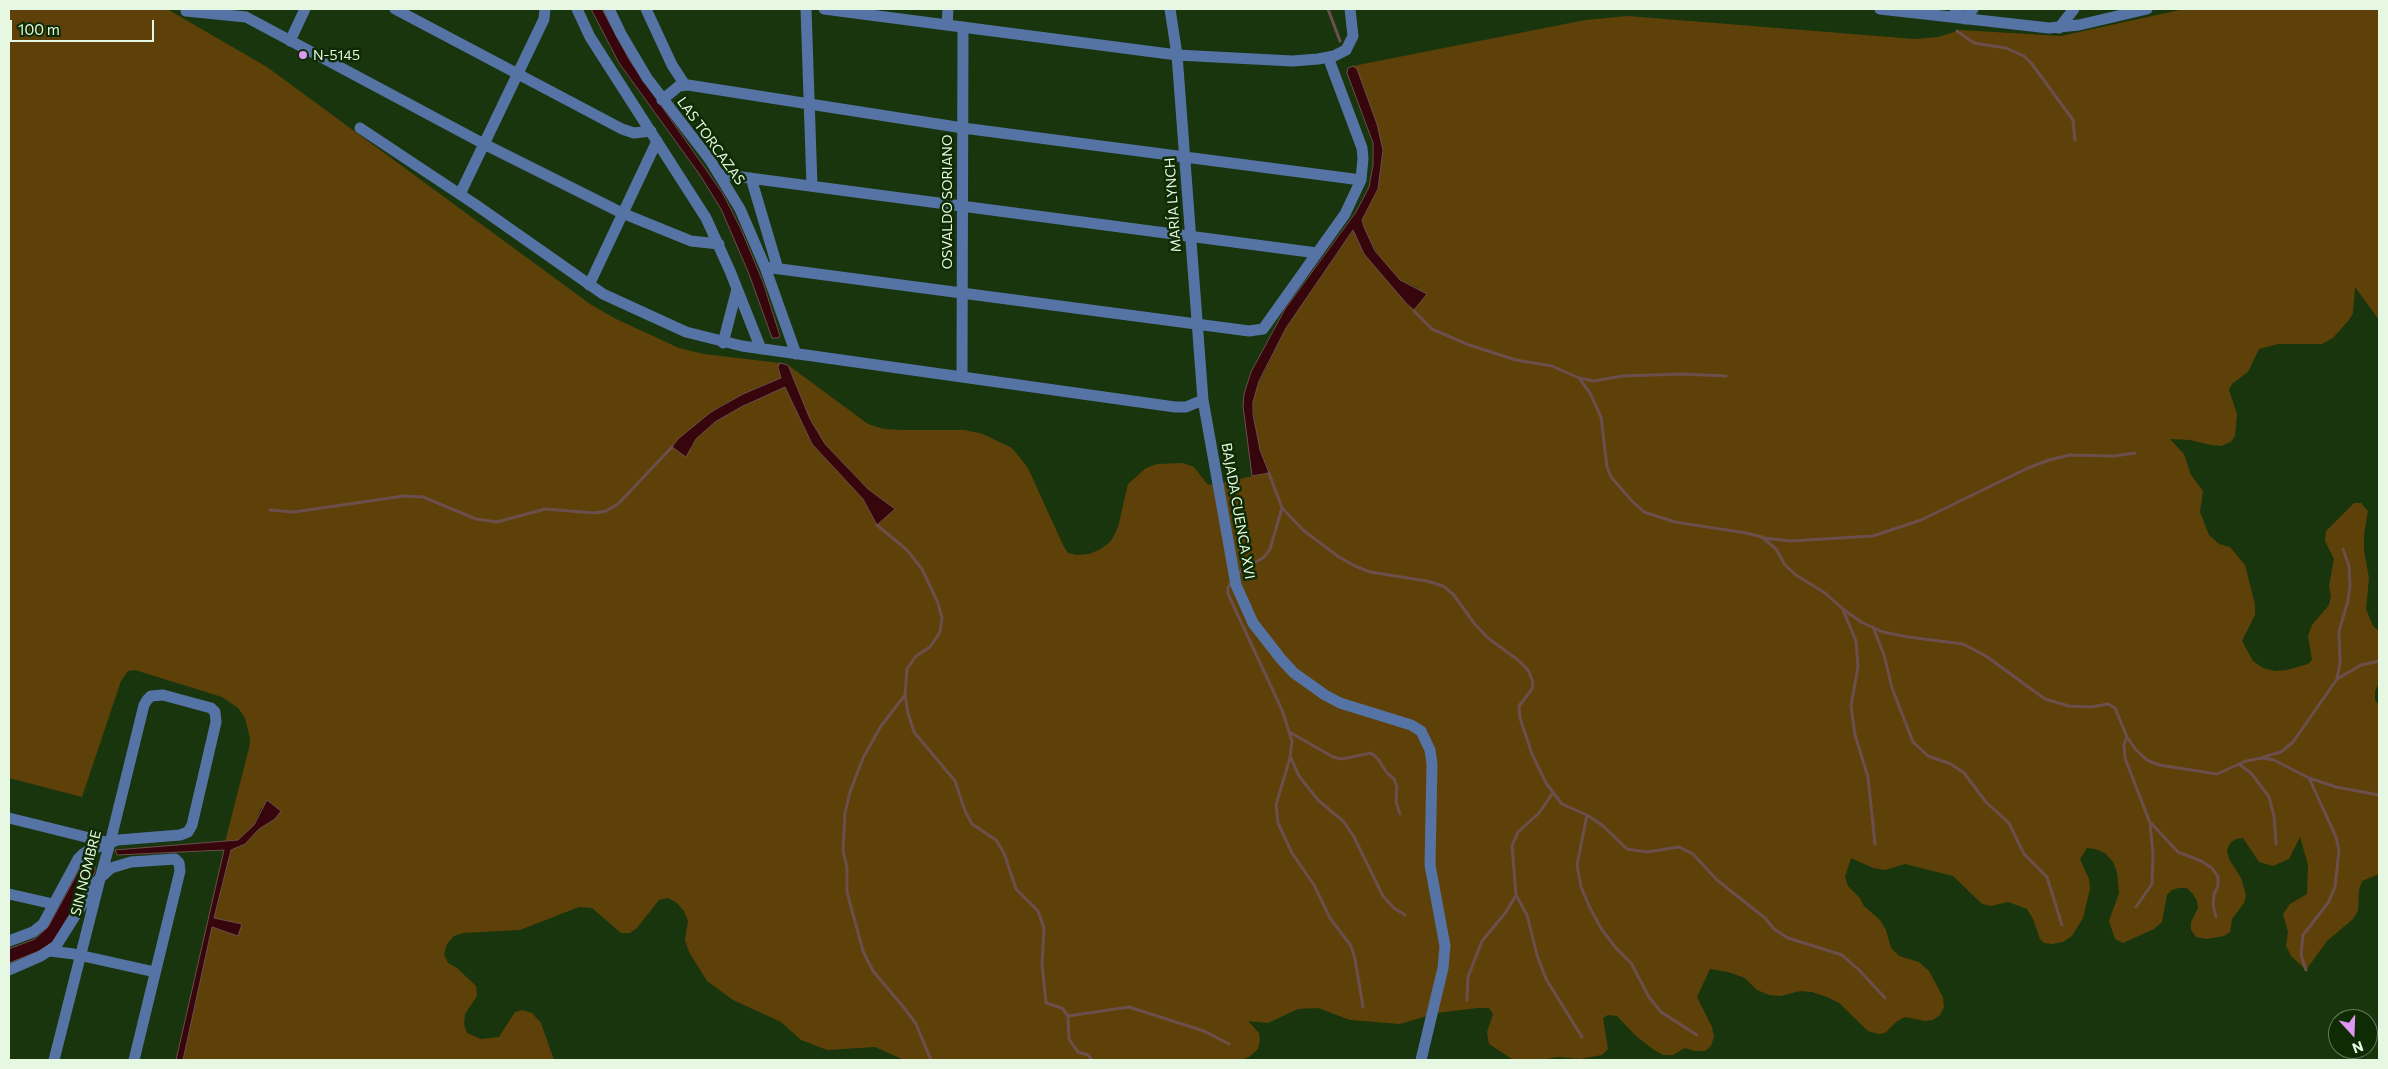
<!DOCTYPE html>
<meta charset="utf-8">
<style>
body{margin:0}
#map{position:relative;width:2388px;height:1069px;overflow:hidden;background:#18350e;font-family:Commissioner,sans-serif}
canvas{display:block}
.frame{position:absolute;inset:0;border:10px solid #e6f8e1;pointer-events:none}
.north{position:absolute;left:2328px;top:1009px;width:50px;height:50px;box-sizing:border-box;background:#0e2b04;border:1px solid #647d5c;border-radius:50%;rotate:160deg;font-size:14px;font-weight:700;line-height:20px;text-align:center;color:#e6f8e1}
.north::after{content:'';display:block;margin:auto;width:18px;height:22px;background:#de98f2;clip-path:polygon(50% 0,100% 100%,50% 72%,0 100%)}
.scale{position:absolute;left:10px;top:20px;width:144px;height:22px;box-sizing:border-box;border:2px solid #e6f8e1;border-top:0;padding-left:6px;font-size:15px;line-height:18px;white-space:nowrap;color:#e6f8e1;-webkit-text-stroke:4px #0e2b04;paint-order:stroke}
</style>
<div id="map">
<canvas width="2388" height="1069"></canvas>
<div class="frame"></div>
<div class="north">N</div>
<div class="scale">100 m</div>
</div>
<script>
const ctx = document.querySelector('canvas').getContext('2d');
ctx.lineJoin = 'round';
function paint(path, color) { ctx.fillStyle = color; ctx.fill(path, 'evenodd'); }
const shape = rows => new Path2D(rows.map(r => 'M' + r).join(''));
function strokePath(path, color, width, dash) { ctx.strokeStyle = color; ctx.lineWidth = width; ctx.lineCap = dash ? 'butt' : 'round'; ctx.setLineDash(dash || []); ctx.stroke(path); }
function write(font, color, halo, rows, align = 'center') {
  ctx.font = font + ' Commissioner,sans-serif'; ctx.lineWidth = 5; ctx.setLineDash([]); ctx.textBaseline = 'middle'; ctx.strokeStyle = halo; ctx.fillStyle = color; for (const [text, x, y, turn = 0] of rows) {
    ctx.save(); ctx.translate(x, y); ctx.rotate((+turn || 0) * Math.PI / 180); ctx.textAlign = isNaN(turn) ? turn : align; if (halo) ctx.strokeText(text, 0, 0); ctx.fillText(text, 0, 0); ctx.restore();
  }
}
paint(shape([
 [9,9,167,9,267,67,590,304,616,319,679,348,704,354,780,363,778,367,781,378,754,389,720,406,686,432,691,450,696,439,715,422,741,407,785,387,812,444,863,499,877,525,895,509,868,489,825,444,810,419,788,365,868,424,884,429,903,430,965,430,983,434,1012,448,1028,468,1063,545,1068,553,1077,555,1089,554,1101,549,1111,541,1118,527,1128,484,1146,468,1157,464,1183,463,1194,467,1208,485,1269,473,1260,450,1255,426,1253,402,1255,391,1286,328,1354,229,1396,291,1414,310,1418,288,1400,280,1380,258,1367,235,1362,220,1378,189,1383,150,1377,124,1357,69,1353,66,1585,20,1628,16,1915,39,1938,37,1961,30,2061,36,2184,9,2379,9,2379,320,2355,287,2353,313,2349,320,2333,338,2322,344,2278,344,2259,349,2248,372,2232,384,2229,390,2237,414,2235,436,2231,442,2221,446,2211,445,2190,440,2170,439,2184,454,2191,475,2203,491,2200,512,2209,535,2219,544,2230,547,2245,565,2255,604,2255,615,2242,641,2253,661,2263,668,2275,671,2287,670,2308,664,2312,660,2308,636,2312,625,2329,605,2331,595,2329,586,2334,559,2325,541,2326,531,2354,503,2361,503,2368,511,2364,534,2364,551,2369,578,2366,609,2373,626,2379,631,2379,683,2375,691,2375,700,2379,705,2378,849,2379,874,2362,881,2359,890,2358,911,2353,919,2327,941,2306,970,2291,956,2286,946,2288,932,2283,914,2290,904,2307,894,2308,865,2300,837,2289,859,2273,866,2259,862,2243,838,2236,839,2231,842,2227,850,2229,859,2241,878,2246,895,2244,903,2232,919,2230,932,2224,936,2207,939,2196,937,2191,930,2191,922,2198,908,2197,901,2193,894,2187,888,2179,888,2172,890,2167,895,2162,922,2154,929,2123,943,2115,939,2109,921,2119,893,2117,872,2113,862,2105,853,2095,849,2087,848,2080,859,2089,879,2090,889,2083,918,2072,936,2063,942,2052,944,2044,943,2040,939,2033,919,2027,909,2008,902,1991,906,1982,904,1953,876,1905,864,1885,870,1873,868,1851,858,1845,877,1848,886,1860,898,1864,906,1880,920,1886,930,1891,948,1899,956,1919,962,1929,971,1943,997,1944,1007,1940,1015,1933,1020,1925,1021,1905,1017,1896,1022,1885,1033,1878,1034,1868,1031,1839,1003,1827,997,1812,992,1800,991,1781,996,1769,995,1757,990,1745,978,1728,972,1710,969,1697,997,1712,1027,1714,1037,1711,1046,1705,1051,1694,1051,1685,1048,1673,1055,1663,1055,1654,1050,1636,1036,1617,1016,1608,1015,1603,1018,1608,1049,1602,1055,1580,1059,1558,1057,1541,1060,1512,1059,1489,1044,1487,1032,1493,1014,1489,1008,1478,1008,1437,1013,1400,1024,1350,1020,1318,1008,1298,1009,1268,1023,1248,1021,1259,1033,1260,1040,1258,1049,1249,1057,1241,1060,904,1060,875,1047,827,1050,801,1040,781,1022,733,1000,707,981,689,952,685,940,688,921,684,911,677,903,668,898,659,900,637,928,630,933,621,933,592,908,579,907,520,930,463,933,454,936,447,944,444,954,448,963,457,968,476,986,477,996,465,1014,464,1024,467,1033,481,1039,499,1037,515,1012,522,1010,532,1013,541,1023,554,1060,183,1060,212,926,229,933,242,925,214,918,231,849,245,844,259,829,275,819,261,808,254,825,245,835,238,840,225,842,249,748,250,738,245,718,238,708,222,697,135,670,128,671,121,681,82,797,9,778]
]), '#5d4108');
const water = shape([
 [591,9,602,9,630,61,723,194,741,229,763,282,780,336,778,338,772,338,749,274,721,209,700,175,619,63,591,9],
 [1353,66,1357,69,1377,124,1383,150,1378,189,1362,220,1364,227,1375,251,1400,280,1427,294,1414,310,1406,303,1364,254,1353,230,1286,328,1259,381,1253,402,1253,414,1260,450,1269,473,1252,476,1243,406,1244,394,1251,372,1285,309,1356,212,1369,187,1373,165,1373,143,1347,73,1348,68,1353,66],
 [780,363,788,365,810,419,825,444,868,489,895,509,877,525,863,499,812,444,785,387,741,407,715,422,696,439,686,457,672,447,678,439,711,412,743,394,781,378,778,367,780,363],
 [267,800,281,811,275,819,259,829,245,844,231,850,214,918,242,924,238,936,212,927,183,1060,176,1060,224,850,117,855,115,850,238,840,254,825,267,800],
 [87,862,95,867,95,872,54,941,39,951,9,963,9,949,35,939,48,927,82,865,87,862]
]);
paint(water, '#37060c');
strokePath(water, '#6c4f4c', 1);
strokePath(shape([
 [1328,9,1340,41],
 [1957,31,1974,43,2006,48,2024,56,2032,64,2073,120,2075,140],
 [1414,311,1432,329,1469,345,1516,360,1552,366,1579,378,1594,381,1622,376,1683,374,1726,376],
 [1579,378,1590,393,1601,417,1607,467,1611,477,1632,501,1644,512,1675,522,1746,533,1762,537,1776,549,1785,565,1796,575,1825,593,1843,609,1861,622,1883,632,1908,637,1963,644,1986,656,2045,699,2069,706,2092,707,2108,704,2115,708,2127,737,2136,750,2147,760,2159,765,2217,774,2246,761,2262,758,2274,760,2309,778,2336,787,2379,795],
 [1269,473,1282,508,1303,530,1339,557,1355,566,1370,572,1427,581,1443,586,1453,594,1474,623,1488,638,1518,660,1528,670,1533,682,1532,689,1519,706,1520,718,1532,754,1546,783,1562,804,1587,815,1602,825,1627,849,1647,852,1679,847,1693,854,1717,880,1765,918,1774,929,1788,938,1842,955,1859,970,1885,998],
 [270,510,294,512,404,496,423,497,476,519,497,522,545,509,595,513,606,511,618,504,672,447],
 [877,525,907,550,922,569,938,603,942,618,940,632,930,647,916,656,907,669,905,695,908,713,914,732,955,781,965,811,972,824,996,840,1004,853,1016,889,1038,911,1044,928,1042,964,1046,1003,1062,1008,1068,1016,1069,1039,1078,1052,1088,1055,1092,1060],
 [1764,538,1790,541,1873,536,1921,520,2028,468,2049,460,2070,455,2114,456,2135,453],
 [1238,573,1264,557,1270,549,1282,508],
 [1232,580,1228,588,1228,594,1282,710,1292,741,1290,758,1276,805,1278,823,1292,853,1314,885,1330,918,1351,946,1355,959,1363,1007],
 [1843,610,1856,641,1858,667,1851,706,1855,735,1868,777,1875,844],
 [1873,627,1884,655,1892,688,1913,742,1928,756,1951,764,1964,773,1986,802,2009,823,2024,854,2047,877,2062,925],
 [2337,679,2361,665,2379,661],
 [905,695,881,726,863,758,850,792,845,813,843,850,847,868,847,892,863,951,873,971,905,1009,916,1024,931,1060],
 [1291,733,1333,757,1342,759,1371,753,1378,759,1387,773,1394,779,1397,787,1396,802,1400,814],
 [2127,737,2124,744,2125,758,2150,823,2153,854,2152,884,2136,907],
 [2263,757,2281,752,2293,742,2337,679,2340,663,2339,631,2348,601,2350,585,2349,566,2343,549],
 [1291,758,1299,776,1318,800,1344,822,1354,837,1383,896,1394,908,1405,915],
 [2239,764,2252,774,2269,797,2274,816,2276,844],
 [1587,815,1577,865,1581,887,1590,908,1602,930,1616,948,1631,963,1649,997,1661,1012,1697,1035],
 [2151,823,2178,852,2201,861,2212,868,2218,877,2218,886,2214,894,2213,905,2216,917],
 [1516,895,1527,915,1537,955,1546,979,1582,1037],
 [2306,970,2301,955,2303,935,2328,903,2335,887,2339,850,2336,837,2309,778],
 [1467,1000,1468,977,1482,941,1506,912,1516,895,1512,846,1518,832,1539,813,1552,794],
 [1068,1016,1129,1007,1204,1031,1229,1044]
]), '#6c4f4c', 3);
strokePath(shape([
 [395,9,622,129,634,133,651,131],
 [577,9,590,37,706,218,730,271,761,349],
 [609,9,621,34,647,78,710,160,740,209,765,267,796,354],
 [646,9,672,65,685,85],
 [806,9,812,186],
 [824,9,1177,55,1292,61,1318,59,1334,56,1346,50,1353,36,1350,9],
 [1170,9,1177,55,1203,400,1236,585,1253,623,1281,659,1294,673,1325,695,1340,703,1411,725,1421,731,1430,750,1432,764,1430,865,1445,946,1443,968,1421,1060],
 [1880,9,2049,28,2079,25,2147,9],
 [1955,9,1965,19,1973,9],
 [186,11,246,17,484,144,622,213,691,241,719,244],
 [947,25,948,9],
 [2059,28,2074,9],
 [290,41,305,9],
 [662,100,679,86,688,85,963,128,1361,180],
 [360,128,476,205,603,294,686,332,742,346,1175,407,1186,407,1203,400],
 [719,174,1317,253],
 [751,178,778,269],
 [460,194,544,19,545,9],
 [765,267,1249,331,1263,329,1345,214,1361,180,1363,158,1362,148,1328,57],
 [589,285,657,141],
 [723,343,737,289],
 [962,377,963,27],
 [9,818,110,843],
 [9,894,53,904],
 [9,941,33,932,43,924,78,859,83,854,89,850,110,843,115,841,118,840,180,835,188,832,192,825,216,722,215,712,211,708,163,695,151,696,147,700,144,705,110,843,101,875,54,1060],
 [50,951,74,954,155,972],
 [9,970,41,956,56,946,97,881,111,868,131,862,175,859,179,863,180,871,134,1060]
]), '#5574a5', 11);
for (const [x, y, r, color] of [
 [303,55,5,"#de98f2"]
]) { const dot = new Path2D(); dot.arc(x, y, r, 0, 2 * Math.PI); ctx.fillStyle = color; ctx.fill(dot); strokePath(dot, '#0e2b04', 2); }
write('14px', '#e6f8e1', '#0e2b04', [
 ["N-5145",313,55]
], 'left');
write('14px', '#e6f8e1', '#0e2b04', [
 ["LAS TORCAZAS",711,141,54],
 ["OSVALDO SORIANO",947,202,-90],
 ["MARÍA LYNCH",1173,205,-94],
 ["BAJADA CUENCA XVI",1238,511,80],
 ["SIN NOMBRE",86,873,-76]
]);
</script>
